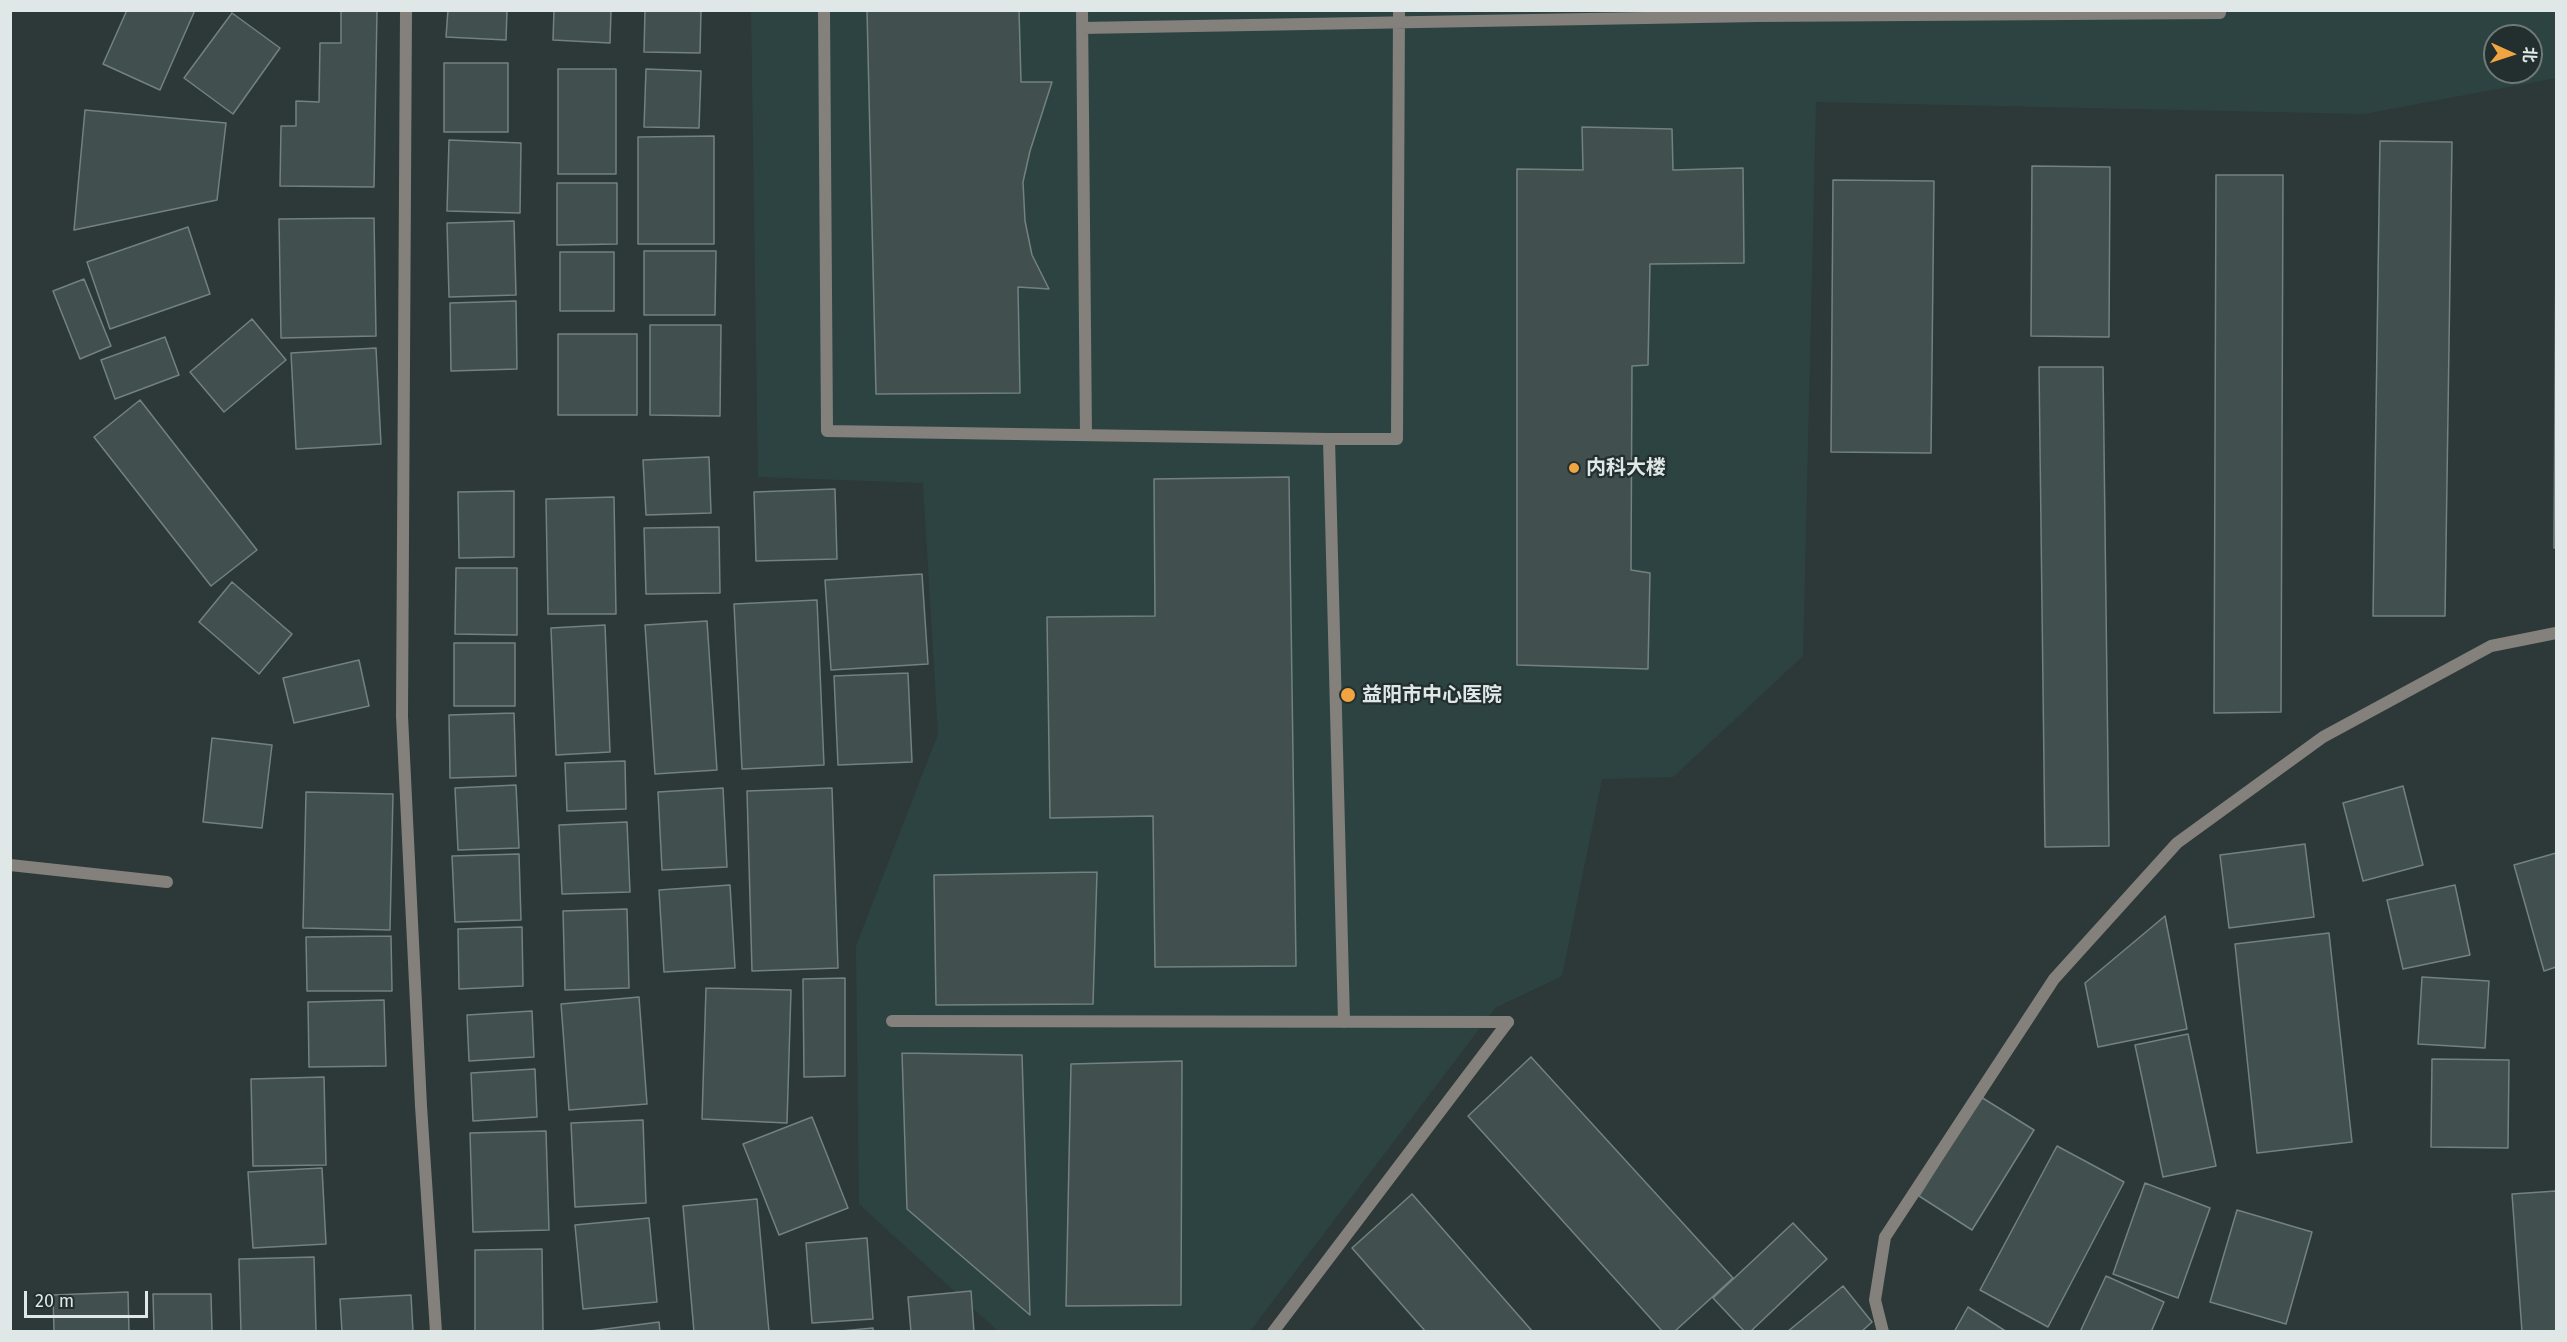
<!DOCTYPE html>
<meta charset="utf-8">
<style>
body{margin:0}
#map{position:relative;width:2567px;height:1342px;overflow:hidden;background:#2c3938;font-family:"Fira Sans","Noto Sans SC",sans-serif}
canvas{display:block}
.frame{position:absolute;inset:0;border:12px solid #dfe7e7;pointer-events:none}
.north{position:absolute;left:2483px;top:24px;width:60px;height:60px;box-sizing:border-box;background:#222f2e;border:2px solid #6e7978;border-radius:50%;rotate:93deg;font-size:16px;font-weight:700;line-height:24px;text-align:center;color:#dfe7e7}
.north::after{content:'';display:block;margin:auto;width:21px;height:27px;background:#f1a540;clip-path:polygon(50% 0,100% 100%,50% 72%,0 100%)}
.scale{position:absolute;left:24px;top:1291px;width:124px;height:27px;box-sizing:border-box;border:3px solid #dfe7e7;border-top:0;padding-left:8px;font-size:18px;line-height:21px;white-space:nowrap;color:#dfe7e7;-webkit-text-stroke:4px #222f2e;paint-order:stroke}
</style>
<div id="map">
<canvas width="2567" height="1342"></canvas>
<div class="frame"></div>
<div class="north">北</div>
<div class="scale">20 m</div>
</div>
<script>
const ctx = document.querySelector('canvas').getContext('2d');
ctx.lineJoin = 'round';
function paint(path, color) { ctx.fillStyle = color; ctx.fill(path, 'evenodd'); }
const shape = rows => new Path2D(rows.map(r => 'M' + r).join(''));
function strokePath(path, color, width, dash) { ctx.strokeStyle = color; ctx.lineWidth = width; ctx.lineCap = dash ? 'butt' : 'round'; ctx.setLineDash(dash || []); ctx.stroke(path); }
function write(font, color, halo, rows, align = 'center') {
  ctx.font = font + ' "Fira Sans","Noto Sans SC",sans-serif'; ctx.lineWidth = 4.5; ctx.setLineDash([]); ctx.textBaseline = 'middle'; ctx.strokeStyle = halo; ctx.fillStyle = color; for (const [text, x, y, turn = 0] of rows) {
    ctx.save(); ctx.translate(x, y); ctx.rotate((+turn || 0) * Math.PI / 180); ctx.textAlign = isNaN(turn) ? turn : align; if (halo) ctx.strokeText(text, 0, 0); ctx.fillText(text, 0, 0); ctx.restore();
  }
}
paint(shape([
 [2556,10,2556,78,2364,114,1816,102,1803,656,1673,777,1602,779,1562,976,1495,1008,1250,1331,999,1332,859,1204,856,946,938,734,923,483,758,477,751,11],
 [2495,36,2531,36,2531,72,2495,72]
]), '#2d4342');
const building = shape([
 [127,10,195,10,160,90,103,64,127,10],
 [341,10,377,10,374,187,280,186,281,126,296,126,296,101,319,102,320,43,341,43,341,10],
 [448,10,507,10,506,40,446,37,448,10],
 [554,10,611,10,610,43,553,40,554,10],
 [645,10,701,10,700,53,644,52,645,10],
 [867,10,1019,10,1021,82,1052,82,1030,151,1023,182,1025,221,1032,255,1049,289,1018,287,1020,393,876,394,867,10],
 [232,13,280,48,233,114,184,78,232,13],
 [444,63,508,63,508,132,444,132,444,63],
 [558,69,616,69,616,174,558,174,558,69],
 [646,69,701,71,699,128,644,127,646,69],
 [85,110,226,123,217,200,74,230,85,110],
 [1582,127,1672,129,1673,170,1743,168,1744,263,1650,264,1648,365,1632,366,1631,570,1650,573,1648,669,1517,665,1517,169,1583,170,1582,127],
 [714,136,714,244,638,244,638,137,714,136],
 [449,140,521,143,520,213,447,211,449,140],
 [2380,141,2452,142,2445,616,2373,616,2380,141],
 [2032,166,2110,167,2109,337,2031,336,2032,166],
 [2216,175,2283,175,2281,712,2214,713,2216,175],
 [1833,180,1934,181,1931,453,1831,452,1833,180],
 [557,183,617,183,617,244,557,245,557,183],
 [374,218,376,336,281,338,279,219,374,218],
 [514,221,516,295,449,297,447,223,514,221],
 [188,227,210,294,110,329,87,262,188,227],
 [2556,231,2556,548,2554,548,2556,231],
 [644,251,716,251,715,315,644,315,644,251],
 [560,252,614,252,614,311,560,311,560,252],
 [84,279,111,346,80,359,53,291,84,279],
 [516,301,517,369,451,371,450,303,516,301],
 [252,319,286,360,224,412,190,372,252,319],
 [650,325,721,325,720,416,650,415,650,325],
 [558,334,637,334,637,415,558,415,558,334],
 [165,337,179,375,115,399,101,360,165,337],
 [376,348,381,444,296,449,291,353,376,348],
 [2039,367,2103,367,2109,846,2045,847,2039,367],
 [140,400,257,550,211,586,94,437,140,400],
 [709,457,711,513,646,515,643,460,709,457],
 [1289,477,1296,966,1155,967,1153,816,1050,818,1047,617,1155,616,1154,479,1289,477],
 [835,489,837,559,756,561,754,492,835,489],
 [514,491,514,557,459,558,458,492,514,491],
 [614,497,616,614,548,614,546,499,614,497],
 [719,527,720,593,646,594,644,528,719,527],
 [456,568,517,568,517,635,455,634,456,568],
 [922,574,928,664,831,670,825,580,922,574],
 [232,582,292,634,259,674,199,622,232,582],
 [817,600,824,765,742,769,734,604,817,600],
 [707,621,717,770,655,774,645,625,707,621],
 [605,625,610,752,556,755,551,628,605,625],
 [454,643,515,643,515,706,454,706,454,643],
 [359,660,369,706,294,723,283,678,359,660],
 [908,673,912,762,838,765,834,676,908,673],
 [514,713,516,776,450,778,449,715,514,713],
 [212,738,272,745,262,828,203,822,212,738],
 [625,761,626,809,567,811,565,763,625,761],
 [516,785,519,848,458,850,455,788,516,785],
 [2403,786,2423,865,2363,881,2343,803,2403,786],
 [723,788,727,867,662,870,658,792,723,788],
 [832,788,838,968,752,971,747,791,832,788],
 [306,792,393,794,390,930,303,928,306,792],
 [627,822,630,892,562,894,559,825,627,822],
 [2305,844,2314,917,2229,928,2220,855,2305,844],
 [2556,853,2556,967,2544,971,2514,865,2556,853],
 [519,854,521,920,455,922,452,856,519,854],
 [1097,872,1093,1004,936,1005,934,875,1097,872],
 [730,885,735,968,664,972,659,890,730,885],
 [2455,885,2470,955,2403,969,2387,900,2455,885],
 [627,909,629,988,565,990,563,911,627,909],
 [2165,916,2187,1029,2098,1047,2085,983,2165,916],
 [522,927,523,986,459,989,458,929,522,927],
 [2329,933,2352,1142,2257,1153,2235,944,2329,933],
 [391,936,392,991,307,991,306,937,391,936],
 [2422,977,2489,981,2485,1048,2418,1044,2422,977],
 [845,978,845,1076,804,1077,803,979,845,978],
 [706,988,791,990,787,1123,702,1119,706,988],
 [639,997,647,1104,569,1110,561,1004,639,997],
 [384,1000,386,1066,309,1067,308,1002,384,1000],
 [532,1011,534,1057,469,1061,467,1015,532,1011],
 [2188,1034,2216,1166,2163,1177,2135,1045,2188,1034],
 [902,1053,1022,1055,1030,1315,907,1209,902,1053],
 [1531,1057,1733,1278,1674,1332,1663,1332,1468,1116,1531,1057],
 [2432,1059,2509,1060,2508,1148,2431,1147,2432,1059],
 [1182,1061,1181,1305,1066,1306,1071,1064,1182,1061],
 [535,1069,537,1117,473,1121,471,1073,535,1069],
 [324,1077,326,1165,253,1166,251,1079,324,1077],
 [1981,1097,2034,1130,1972,1230,1919,1196,1981,1097],
 [812,1117,848,1208,779,1235,743,1144,812,1117],
 [643,1120,646,1203,575,1207,571,1123,643,1120],
 [546,1131,549,1230,473,1232,470,1133,546,1131],
 [2057,1146,2124,1182,2048,1327,1980,1290,2057,1146],
 [322,1168,326,1244,253,1248,248,1172,322,1168],
 [2145,1183,2210,1208,2178,1298,2113,1274,2145,1183],
 [2556,1191,2556,1332,2522,1332,2512,1194,2556,1191],
 [1412,1194,1533,1332,1426,1332,1352,1248,1412,1194],
 [757,1199,769,1332,694,1332,683,1206,757,1199],
 [2237,1210,2312,1232,2286,1324,2210,1302,2237,1210],
 [649,1218,657,1302,583,1309,575,1225,649,1218],
 [1793,1223,1827,1259,1750,1332,1745,1332,1713,1298,1793,1223],
 [867,1238,873,1319,812,1323,806,1243,867,1238],
 [542,1249,543,1332,475,1332,475,1250,542,1249],
 [314,1257,316,1332,241,1332,239,1259,314,1257],
 [2106,1276,2164,1302,2151,1332,2080,1332,2106,1276],
 [1843,1286,1872,1322,1861,1332,1787,1332,1843,1286],
 [971,1291,974,1332,911,1332,908,1297,971,1291],
 [128,1292,129,1332,54,1332,53,1295,128,1292],
 [153,1294,211,1294,212,1332,154,1332,153,1294],
 [411,1295,413,1332,342,1332,340,1299,411,1295],
 [1968,1307,2007,1332,1954,1332,1968,1307],
 [659,1322,660,1332,583,1332,659,1322],
 [873,1328,873,1332,830,1332,873,1328]
]);
paint(building, '#414f4f');
strokePath(building, '#738281', 1.5);
strokePath(shape([
 [824,10,827,431,1329,439,1344,1022],
 [1082,10,1086,435],
 [1757,16,2220,13,2220,10],
 [1082,28,1757,16,1759,10],
 [1329,439,1397,439,1399,10],
 [892,1021,1508,1022]
]), '#84807c', 12);
strokePath(shape([
 [406,10,402,716,421,1106,436,1332],
 [10,865,167,882],
 [1273,1332,1508,1022],
 [1883,1332,1875,1300,1885,1237,2054,979,2177,843,2323,737,2491,646,2556,633]
]), '#84807c', 12);
for (const [x, y, r, color] of [
 [1574,468,6,"#f1a540"],
 [1348,695,8,"#f1a540"]
]) { const dot = new Path2D(); dot.arc(x, y, r, 0, 2 * Math.PI); ctx.fillStyle = color; ctx.fill(dot); strokePath(dot, '#222f2e', 2); }
write('bold 20px', '#dfe7e7', '#222f2e', [
 ["内科大楼",1586,468],
 ["益阳市中心医院",1362,695]
], 'left');
</script>
